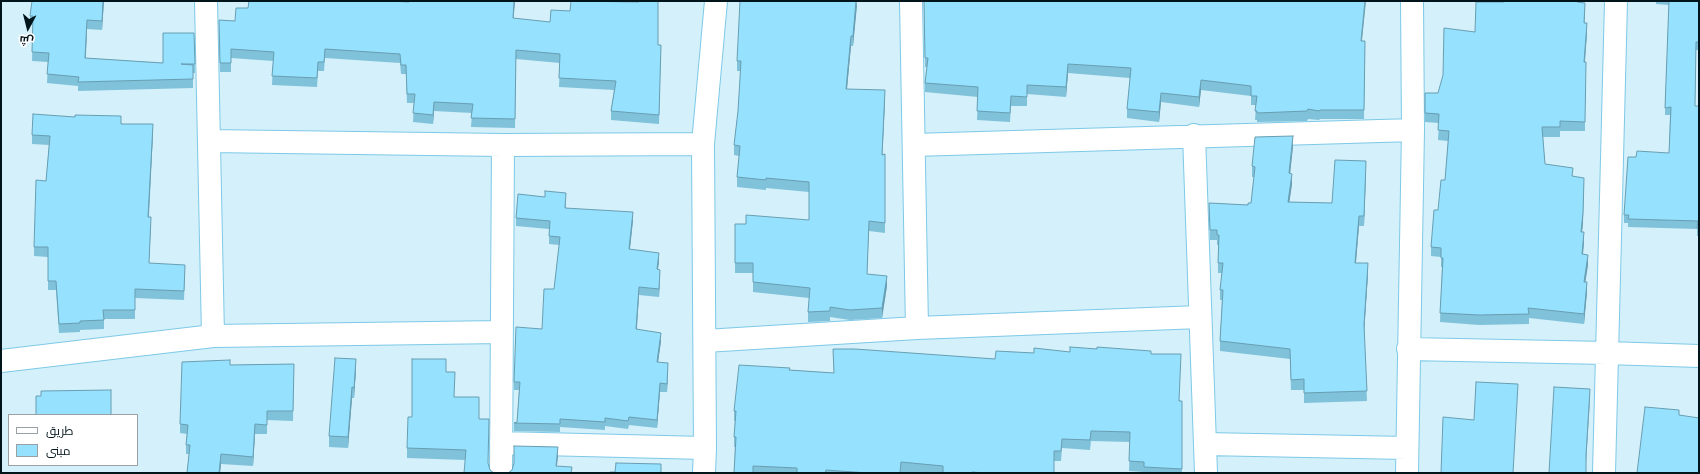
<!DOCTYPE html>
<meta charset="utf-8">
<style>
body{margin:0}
#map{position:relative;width:1700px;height:474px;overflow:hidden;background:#d3f0fb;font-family:"Fira Sans Condensed",Cairo,sans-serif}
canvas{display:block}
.frame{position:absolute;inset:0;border:2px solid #00141c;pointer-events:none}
.legend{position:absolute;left:8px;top:414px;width:130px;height:52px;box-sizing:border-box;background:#fff;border:1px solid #99a1a4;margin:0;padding:5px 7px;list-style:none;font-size:12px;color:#00141c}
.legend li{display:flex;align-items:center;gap:8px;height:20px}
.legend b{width:20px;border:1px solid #99a1a4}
.north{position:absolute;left:8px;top:8px;width:40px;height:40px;-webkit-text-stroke:3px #fff;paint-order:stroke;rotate:187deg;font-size:11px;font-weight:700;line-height:16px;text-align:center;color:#00141c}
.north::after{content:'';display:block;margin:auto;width:14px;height:18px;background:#00141c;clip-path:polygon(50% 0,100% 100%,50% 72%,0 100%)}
</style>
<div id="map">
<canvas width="1700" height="474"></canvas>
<div class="frame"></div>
<ul class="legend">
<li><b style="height:5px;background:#fff"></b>طريق</li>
<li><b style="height:11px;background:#95e1fe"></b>مبنى</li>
</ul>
<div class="north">ش</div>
</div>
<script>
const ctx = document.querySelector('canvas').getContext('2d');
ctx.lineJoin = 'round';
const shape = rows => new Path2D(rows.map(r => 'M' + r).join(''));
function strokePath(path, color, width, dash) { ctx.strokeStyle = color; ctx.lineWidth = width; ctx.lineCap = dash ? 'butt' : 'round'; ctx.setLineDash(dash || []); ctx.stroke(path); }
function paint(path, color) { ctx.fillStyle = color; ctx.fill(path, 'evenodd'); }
const minor = shape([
 [206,1,213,336],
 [911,1,917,328],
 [1194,135,1206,473],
 [209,141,503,145,703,144],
 [914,145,1413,130],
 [705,341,917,328,1200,317],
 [1408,349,1607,353,1699,356],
 [1,361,213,336,502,332],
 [501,443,705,448],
 [1205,444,1407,448],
 [501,473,503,145],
 [704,473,705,448,703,144,716,1],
 [1407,473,1413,130,1412,1],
 [1604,473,1616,1]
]);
strokePath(minor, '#7ec9e6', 24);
strokePath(minor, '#fff', 22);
paint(shape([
 [104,1,102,30,87,29,86,58,163,63,194,33,195,73,193,73,193,88,78,91,78,86,47,83,48,62,32,61,33,25,30,25,30,16],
 [515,1,513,18,658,45,661,45,659,124,611,120,611,111,614,90,559,87,560,63,516,59,515,128,471,127,472,113,434,111,433,124,413,122,414,103,407,103,406,74,401,74,400,63,325,58,324,71,318,71,317,87,272,85,273,61,231,58,231,72,220,72,219,20,235,21,248,8,409,2],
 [857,1,853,46,851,46,847,89,885,100,882,155,885,154,885,233,869,231,867,274,887,286,882,318,850,320,830,317,830,321,808,322,808,312,809,298,753,292,753,273,735,273,735,224,746,224,809,220,809,192,766,188,766,190,737,187,737,177,739,156,734,155,734,145,738,111,741,71,737,71,737,61],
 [924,1,1365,41,1364,119,1320,119,1319,120,1308,119,1307,121,1257,122,1257,120,1255,120,1256,105,1251,105,1251,96,1201,90,1199,107,1161,102,1159,122,1127,118,1127,109,1130,78,1068,73,1066,97,1027,94,1027,106,1011,106,1010,122,977,120,978,97,925,92,925,83,927,67,925,67],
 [1505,1,1578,1,1578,2,1585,13,1584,23,1587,33,1585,62,1585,131,1560,131,1560,137,1543,137,1545,164,1573,177,1583,223,1582,232,1584,242,1583,254,1588,265,1585,282,1587,292,1584,324,1529,318,1529,324,1479,325,1440,322,1442,267,1441,267,1441,257,1431,256,1431,247,1445,180,1448,141,1438,140,1439,123,1425,122,1425,93,1438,93,1475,32,1504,2],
 [1656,1,1699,1,1699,50,1696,50,1695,106,1699,106,1699,236,1697,236,1697,229,1628,227,1628,223,1624,223,1624,215,1636,157,1669,153,1670,115,1665,115,1665,108,1669,5,1656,4],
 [121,124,153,133,149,217,151,226,149,263,185,274,184,300,135,298,135,319,104,319,104,329,80,330,80,332,59,333,56,290,48,290,48,257,34,256,34,247,46,181,49,145,32,144,32,135],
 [1293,146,1290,174,1292,184,1289,202,1332,203,1366,171,1364,226,1359,226,1356,263,1368,274,1364,331,1367,401,1304,403,1304,390,1291,390,1290,359,1220,351,1220,341,1222,300,1220,300,1220,290,1222,273,1218,273,1218,245,1217,245,1217,240,1210,240,1209,203,1248,205,1251,203,1254,177,1252,177,1252,166],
 [545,197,566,201,566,208,633,220,630,249,659,261,658,269,660,278,659,297,639,295,637,329,661,341,658,362,668,371,667,392,660,392,657,428,629,425,628,429,605,426,605,430,560,427,560,432,514,431,514,423,517,422,519,390,514,390,514,382,542,329,554,289,559,245,549,244,549,229,516,226,516,218],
 [833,349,995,359,1034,353,1070,352,1151,354,1180,401,1182,473,1144,473,1144,472,1129,471,1130,442,1091,441,1090,450,1062,448,1061,461,1054,461,1054,473,914,473,901,472,901,473,734,473,735,447,734,447,734,437,735,421,734,421,734,411,790,370,834,373],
 [294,364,293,421,267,420,267,434,255,434,253,466,221,464,220,473,187,473,189,454,186,454,186,445,187,434,180,433,180,424,230,365],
 [356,370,354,398,352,398,348,448,329,447,329,436],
 [446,372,454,397,479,397,465,460,407,458,407,448,412,417]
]), '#80c2da');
paint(shape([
 [103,1,104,1,102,30,102,21],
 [514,1,515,1,513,27,513,18],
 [856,1,857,6,853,46,853,36],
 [1365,1,1366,1,1361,50,1361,41],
 [1585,3,1585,13,1584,33,1584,23],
 [87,20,87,29,85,67,85,58],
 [1587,23,1587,33,1584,71,1584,62],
 [851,36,851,46,846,99,846,89],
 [1068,64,1068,73,1066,97,1066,87],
 [1201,80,1201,90,1199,107,1199,97],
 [885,90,885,100,882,165,882,155],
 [1161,93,1161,102,1159,122,1159,112],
 [434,102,434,111,433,124,433,115],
 [153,124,153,133,148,226,148,217],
 [1293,136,1293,146,1289,184,1289,173],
 [1366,161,1366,171,1364,226,1364,216],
 [1292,174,1292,184,1288,212,1288,202],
 [1584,178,1583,223,1581,241,1581,232],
 [633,212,633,220,629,257,629,249],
 [1359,216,1359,226,1355,273,1355,263],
 [1584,232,1584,242,1582,264,1582,254],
 [659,253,659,261,657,277,657,269],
 [1588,255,1588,265,1584,291,1584,282],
 [1368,263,1368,274,1364,335,1364,325],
 [660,270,660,278,659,297,659,289],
 [887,276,887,286,882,318,882,308],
 [1587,282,1587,292,1584,324,1584,314],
 [639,287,639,295,636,337,636,329],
 [661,333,661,341,657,370,657,362],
 [356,359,356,370,354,398,354,388],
 [668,363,668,371,667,392,667,384],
 [660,383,660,392,657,428,657,420],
 [352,387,352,398,348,448,348,437],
 [1590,389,1590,399,1586,464,1586,455],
 [255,424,255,434,253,466,253,457],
 [558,447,558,457,556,473,556,466],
 [221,454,221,464,220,473,219,473]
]), '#689eb2');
const building = shape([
 [32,1,103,1,102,21,87,20,85,58,163,63,163,33,194,33,195,64,181,64,193,65,193,79,78,82,79,77,47,74,49,53,32,52,33,16,30,16,32,1],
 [249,1,390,1,409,2,409,1,514,1,513,18,550,22,551,10,570,11,571,1,639,2,639,1,658,1,658,45,661,45,659,115,611,111,616,81,559,78,560,54,516,50,515,119,471,118,473,104,434,102,433,115,413,113,415,94,407,94,406,65,401,65,400,54,325,49,324,62,318,62,317,78,272,76,274,52,231,49,231,63,220,63,219,20,235,21,236,8,248,8,249,1],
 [740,1,856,1,853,36,851,36,846,89,885,90,882,155,885,154,885,223,869,221,867,274,887,276,882,308,850,310,830,307,830,311,808,312,810,288,753,282,753,263,735,263,735,224,746,224,746,215,809,220,809,182,766,178,766,180,737,177,740,146,734,145,738,111,741,61,737,61,740,1],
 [924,1,1365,1,1361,41,1365,41,1364,110,1320,110,1319,111,1308,109,1307,111,1257,113,1257,111,1255,111,1257,96,1251,96,1251,86,1201,80,1199,97,1161,93,1159,112,1127,109,1131,68,1068,64,1066,87,1027,85,1027,97,1011,96,1010,113,977,111,978,87,925,83,928,58,925,58,924,1],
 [1505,1,1577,1,1577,2,1585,3,1584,23,1587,23,1584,62,1586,62,1585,122,1560,121,1560,127,1542,127,1545,164,1573,168,1572,176,1584,178,1583,213,1581,232,1584,232,1582,254,1588,255,1584,282,1587,282,1584,314,1528,308,1529,314,1479,315,1440,313,1443,258,1441,258,1441,248,1431,247,1434,210,1438,210,1441,180,1445,180,1449,131,1438,130,1439,114,1425,113,1425,93,1438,93,1443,75,1444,28,1475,32,1476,2,1504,2,1505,1],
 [1669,1,1699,1,1699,42,1696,42,1695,106,1699,106,1699,228,1697,228,1698,221,1628,219,1629,215,1624,215,1628,157,1636,157,1637,151,1669,153,1671,107,1665,108,1669,1],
 [33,114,75,117,75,115,121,116,121,124,153,124,148,217,151,217,149,263,185,265,184,291,135,289,135,310,103,310,104,320,80,321,80,323,59,324,56,281,48,281,48,247,34,247,36,180,46,181,50,136,32,135,33,114],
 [1293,136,1289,173,1292,174,1288,202,1332,203,1335,160,1366,161,1364,216,1359,216,1355,263,1368,263,1364,325,1367,391,1304,393,1304,379,1291,380,1290,349,1220,341,1223,290,1220,290,1223,263,1218,263,1219,235,1217,235,1217,230,1210,230,1209,203,1248,205,1248,203,1251,203,1255,167,1252,166,1255,137,1293,136],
 [545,191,566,193,565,208,633,212,629,249,659,253,657,269,660,270,659,289,639,287,636,329,661,333,657,362,668,363,667,384,660,383,657,420,629,417,628,421,605,418,605,422,560,419,560,424,514,423,517,422,520,382,514,382,516,327,542,329,544,289,554,289,560,237,549,236,550,221,516,218,518,194,545,197,545,191],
 [1070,347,1097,349,1097,347,1151,351,1151,354,1181,354,1179,401,1182,401,1182,469,1144,467,1144,462,1129,461,1130,432,1091,431,1090,440,1062,439,1061,451,1054,451,1054,473,984,473,972,472,972,473,943,473,943,466,901,462,900,473,868,473,826,470,825,473,797,473,797,468,753,466,753,473,734,473,736,437,734,437,736,411,734,411,739,365,790,368,789,370,834,373,833,349,855,349,995,359,996,351,1034,353,1034,348,1070,352,1070,347],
 [335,358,356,359,354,388,352,387,348,437,329,436,335,358],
 [412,359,446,359,446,372,455,372,454,397,479,397,479,419,489,419,488,463,490,470,494,473,464,473,466,450,407,448,408,417,412,417,412,359],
 [230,360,230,365,294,364,293,411,267,411,267,425,255,424,253,457,221,454,219,473,187,473,190,445,186,445,188,425,180,424,182,362,230,360],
 [1476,382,1518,384,1513,473,1441,473,1443,417,1474,420,1476,382],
 [1554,387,1590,389,1586,455,1586,473,1549,473,1554,387],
 [111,390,111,415,36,415,36,396,41,396,41,391,111,390],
 [1645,407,1679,410,1679,415,1699,418,1699,473,1637,473,1645,407],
 [514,446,558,447,556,466,572,467,571,473,508,473,512,470,514,463,514,446],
 [616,463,661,464,661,473,610,473,610,472,615,472,616,463]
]);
paint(building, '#95e1fe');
strokePath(building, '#689eb2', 1);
</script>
